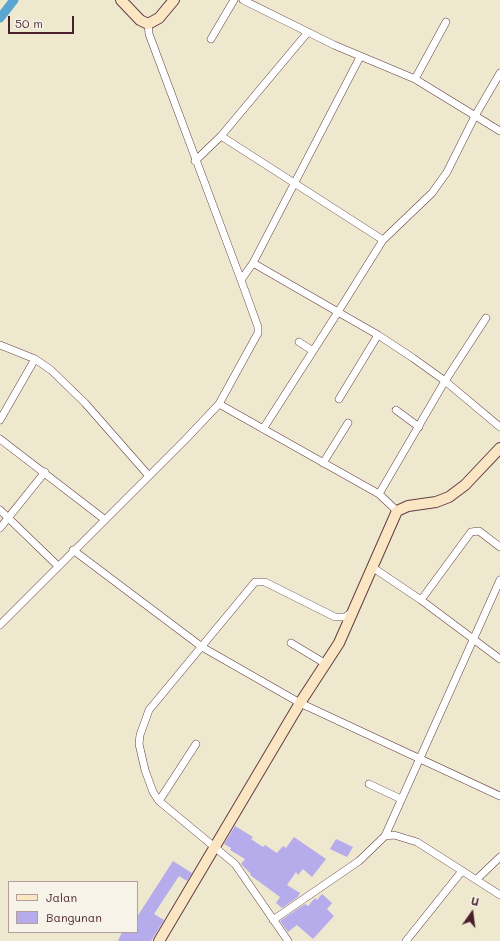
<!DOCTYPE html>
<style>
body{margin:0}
#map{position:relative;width:500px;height:941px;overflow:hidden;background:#eee8cf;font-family:Mali,sans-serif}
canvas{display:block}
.legend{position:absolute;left:8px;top:881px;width:130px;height:52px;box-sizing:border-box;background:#f7f3e8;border:1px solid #b29e9c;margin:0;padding:5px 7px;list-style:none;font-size:12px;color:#4a1f2b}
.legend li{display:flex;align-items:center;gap:8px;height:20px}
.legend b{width:20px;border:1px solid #b29e9c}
.north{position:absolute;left:452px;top:893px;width:40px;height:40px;-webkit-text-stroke:3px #f7f3e8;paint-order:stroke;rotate:14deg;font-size:11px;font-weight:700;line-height:16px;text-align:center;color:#4a1f2b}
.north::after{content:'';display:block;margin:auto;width:14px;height:18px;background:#4a1f2b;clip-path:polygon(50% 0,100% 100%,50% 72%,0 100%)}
.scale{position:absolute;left:8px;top:16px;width:66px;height:18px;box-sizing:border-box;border:2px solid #4a1f2b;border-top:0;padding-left:5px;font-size:12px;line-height:14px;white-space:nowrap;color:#4a1f2b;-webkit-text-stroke:3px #f7f3e8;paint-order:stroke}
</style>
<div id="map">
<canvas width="500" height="941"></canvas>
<ul class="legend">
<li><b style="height:5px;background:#fbe6c4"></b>Jalan</li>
<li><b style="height:11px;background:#b6acec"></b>Bangunan</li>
</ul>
<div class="north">U</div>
<div class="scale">50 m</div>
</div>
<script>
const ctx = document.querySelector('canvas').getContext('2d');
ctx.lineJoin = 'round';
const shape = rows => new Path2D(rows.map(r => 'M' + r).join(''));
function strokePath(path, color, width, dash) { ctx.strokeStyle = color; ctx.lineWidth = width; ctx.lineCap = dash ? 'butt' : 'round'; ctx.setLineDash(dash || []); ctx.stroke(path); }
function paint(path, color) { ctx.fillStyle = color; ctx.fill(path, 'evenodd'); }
strokePath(shape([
 [0,18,14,0]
]), '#58a6d1', 9);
paint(shape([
 [235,826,253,837,251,839,263,847,265,845,277,853,283,846,286,848,294,837,326,859,312,877,303,869,298,875,296,872,287,885,300,893,298,897,282,908,276,903,280,897,250,875,251,874,241,864,245,859,230,850,231,848,224,844],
 [336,839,353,847,347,857,330,849],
 [173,861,192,873,187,881,179,876,154,914,164,920,151,941,118,941,122,932,137,932,137,917],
 [322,894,332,903,327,909,334,916,313,939,297,925,288,932,280,921,305,904,308,906,315,898,317,900]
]), '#b6acec');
const street = shape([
 [243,0,334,45,415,79,500,131],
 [211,39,234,0],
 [415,79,446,22],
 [221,136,383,240],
 [195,161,221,136,308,32],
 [253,263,338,312,383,240,432,193,447,172,475,116,500,73],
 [241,280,253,263,360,57],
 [299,342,313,351],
 [0,345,35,359,51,370,85,403,149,476],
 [339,399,378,335],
 [219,404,379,494,397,511],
 [396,410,419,427],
 [0,420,35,359],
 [263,429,338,312,378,335,413,358,445,381,500,427],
 [0,439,104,519],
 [323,463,348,423],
 [379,494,445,381,486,318],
 [0,510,58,566],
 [0,528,45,472],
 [73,550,202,647,300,703,500,796],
 [372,567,421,600,500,659],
 [421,600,471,532,479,531,500,547],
 [0,625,185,440,219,404,258,333,258,327,241,280,149,34,148,24],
 [291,643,326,664],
 [369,784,401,799],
 [159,801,196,744],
 [385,836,394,835,417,842,500,895],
 [477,879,500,857],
 [273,920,359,861,385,836,500,580],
 [288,941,235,864,159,801,153,792,145,770,139,744,140,735,149,710,255,582,265,582,335,617,345,617,352,612],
 [406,941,462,871]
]);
const secondary = shape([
 [121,0,140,20,148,24,159,18,174,0],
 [159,941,300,703,339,643,397,511,408,506,436,502,449,497,465,485,500,448]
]);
strokePath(street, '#633d44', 8);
strokePath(secondary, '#633d44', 12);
strokePath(street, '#fff', 7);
strokePath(secondary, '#fbe6c4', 10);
</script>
